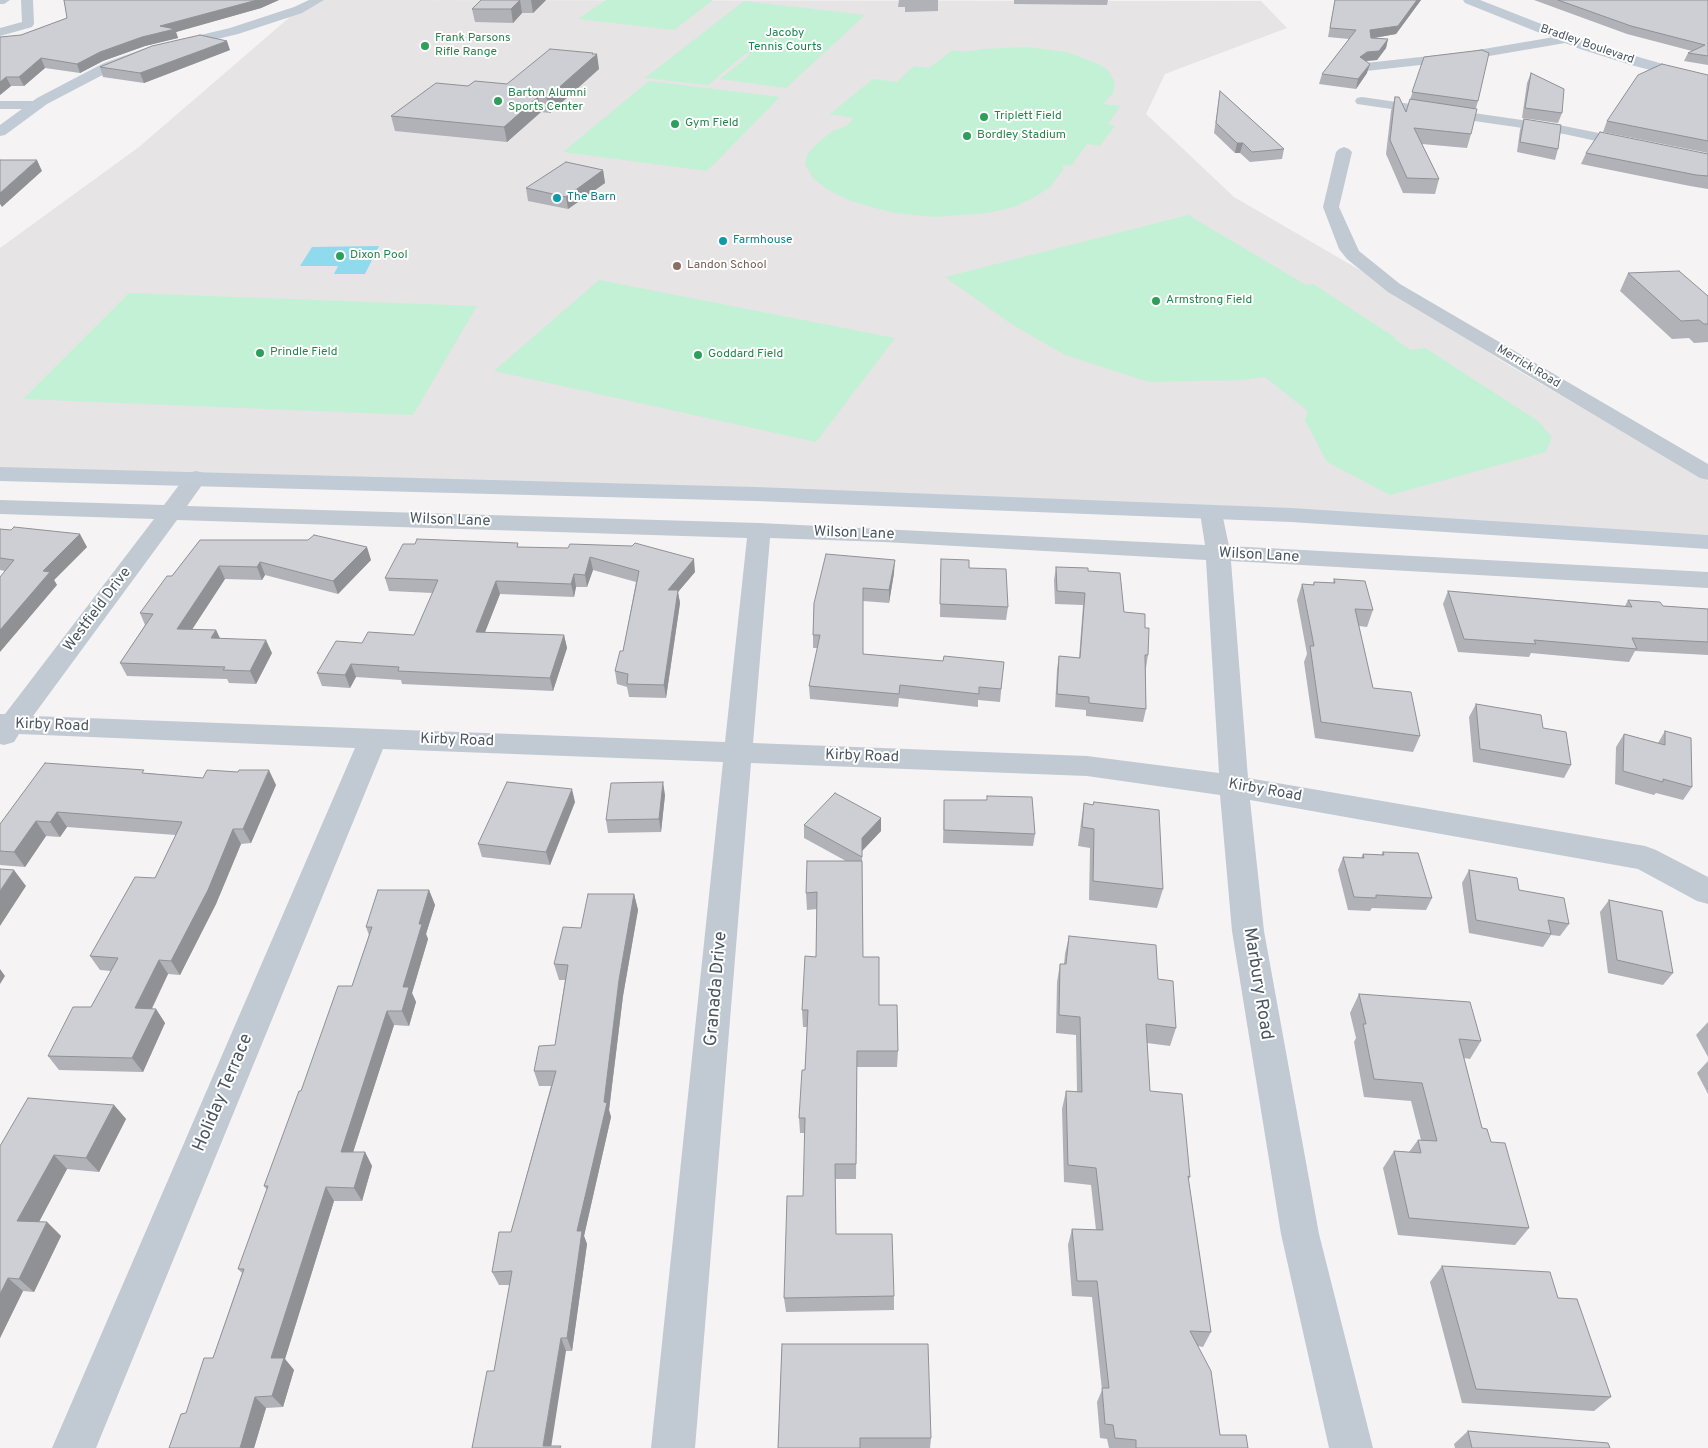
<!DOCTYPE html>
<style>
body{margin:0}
canvas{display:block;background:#f5f3f3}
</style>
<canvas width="1708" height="1448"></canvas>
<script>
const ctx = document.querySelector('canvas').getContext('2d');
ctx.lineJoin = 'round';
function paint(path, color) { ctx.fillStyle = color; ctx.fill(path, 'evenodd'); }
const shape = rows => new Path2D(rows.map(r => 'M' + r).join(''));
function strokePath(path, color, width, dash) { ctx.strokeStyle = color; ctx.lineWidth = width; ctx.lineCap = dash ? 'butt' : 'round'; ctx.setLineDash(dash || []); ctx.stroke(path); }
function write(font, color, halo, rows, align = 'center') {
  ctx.font = font + ' Overpass,sans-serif'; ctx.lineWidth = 4; ctx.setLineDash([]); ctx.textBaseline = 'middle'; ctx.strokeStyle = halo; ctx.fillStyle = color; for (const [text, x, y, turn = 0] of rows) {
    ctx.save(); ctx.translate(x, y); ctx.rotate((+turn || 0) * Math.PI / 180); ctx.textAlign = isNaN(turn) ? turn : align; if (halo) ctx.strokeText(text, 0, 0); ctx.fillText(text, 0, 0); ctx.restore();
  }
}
paint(shape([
 [318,0,1261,1,1287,28,1165,74,1146,114,1234,197,1384,284,1505,363,1708,481,1708,537,1147,505,0,474,0,248,139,147,298,10]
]), '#e6e4e5');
paint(shape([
 [606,0,713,0,674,30,578,19],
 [744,1,865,15,786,88,720,79,751,54,746,53,708,85,645,78],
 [1027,47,1067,52,1098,64,1108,70,1115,83,1113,93,1103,104,1120,106,1108,124,1115,126,1100,146,1087,144,1071,166,1063,165,1063,170,1049,188,1031,199,1014,207,988,213,935,217,894,213,851,201,828,190,813,178,805,164,808,153,821,140,833,131,846,126,854,118,830,114,873,79,897,82,914,66,929,68,953,50,964,52,983,49],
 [649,81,780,97,707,171,563,152],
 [1188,215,1306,285,1313,284,1396,338,1394,339,1411,350,1425,348,1538,421,1552,437,1546,452,1390,495,1327,462,1305,420,1308,411,1265,377,1244,380,1149,382,1065,355,1013,325,945,277],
 [599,280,895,338,816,442,494,371],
 [129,293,477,306,413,415,23,399]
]), '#c3f1d5');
paint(shape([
 [379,246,365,274,334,274,338,266,300,266,312,247]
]), '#90daee');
paint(shape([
 [0,0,10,0,4,4,0,4,0,0],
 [21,0,33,0,34,24,32,27,0,36,0,28,22,22,21,0],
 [1566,35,1571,36,1572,39,1571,42,1466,60,1366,71,1359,67,1366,63,1466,52,1566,35],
 [1362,97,1564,126,1708,155,1708,165,1564,134,1357,104,1355,101,1357,98,1362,97],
 [0,101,37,101,42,102,44,105,42,108,37,109,0,109,0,101],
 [1344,147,1349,149,1352,152,1339,207,1359,251,1400,284,1708,464,1708,480,1700,478,1388,292,1347,259,1339,249,1323,207,1336,152,1339,149,1344,147],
 [196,471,204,473,207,478,187,506,759,523,1205,545,1200,513,1203,508,1211,506,1219,508,1222,513,1229,546,1708,572,1708,588,1231,561,1248,778,1645,846,1656,850,1708,877,1708,904,1697,901,1638,869,1250,800,1264,931,1319,1234,1373,1448,1329,1448,1281,1234,1232,931,1220,795,1087,776,751,763,695,1448,651,1448,723,762,383,749,96,1448,52,1448,355,748,19,734,14,742,4,745,0,744,0,714,5,714,154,519,0,514,0,500,164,505,188,473,196,471],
 [177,520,747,538,725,742,33,716,177,520],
 [770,538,884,542,1206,560,1219,773,1087,756,753,743,770,538]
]), '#c1cad2');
paint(shape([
 [309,0,324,0,302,13,238,34,155,54,114,69,47,104,5,135,0,136,0,125,37,98,104,63,146,48,230,28,294,7,309,0],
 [1463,0,1480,0,1590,43,1708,77,1708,85,1631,65,1580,49,1465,3,1463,0],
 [0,467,756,487,1291,508,1708,535,1708,549,1291,522,756,501,0,481,0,467]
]), '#c1cbd6');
paint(shape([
 [64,0,279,0,261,8,176,32,178,38,145,46,103,61,80,73,45,68,24,86,11,86,0,95,21,35,67,18],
 [481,0,546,0,533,13,522,13,513,23,475,22,472,9],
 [899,0,938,0,938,11,905,12,905,7,898,7],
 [1014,0,1108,0,1107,5,1014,4],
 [1335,0,1421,0,1396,34,1374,38,1388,39,1386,48,1377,60,1366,61,1367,73,1356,89,1319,84,1322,74,1349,39,1328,37],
 [1534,0,1708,0,1708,65,1684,61,1688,53,1692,51,1627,34],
 [230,50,144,83,103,77,100,67],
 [594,54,599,69,550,113,541,112,507,142,395,131,391,116,468,86,507,84],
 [1424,57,1478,101,1476,108,1471,134,1467,148,1422,144,1439,179,1435,194,1403,193,1386,154,1391,111,1395,97,1406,112],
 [1531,73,1562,113,1558,123,1522,118,1527,83],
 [1708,75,1708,153,1603,132,1607,121],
 [1220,91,1284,149,1282,159,1250,162,1240,153,1235,153,1214,133],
 [1524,119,1558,149,1555,160,1517,152,1520,130],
 [1586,153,1708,154,1708,189,1690,186,1581,164],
 [603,170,605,183,568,209,528,201,526,188],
 [1628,273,1708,296,1708,342,1694,343,1689,338,1672,339,1620,291],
 [0,529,87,547,54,580,57,585,5,571,0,570],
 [200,540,371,560,338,594,265,575,262,580,225,579,192,629,216,630,220,638,272,653,256,684,229,683,227,679,127,676,120,663,145,625,140,613,172,576],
 [519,547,695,572,678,592,680,603,666,698,629,697,627,687,617,684,615,671,623,651,636,582,593,570,587,587,576,587,574,597,500,594,485,632,564,635,567,648,553,691,402,684,401,680,356,677,350,688,322,686,317,673,362,643,414,635,433,593,389,591,385,578],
 [941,559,969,568,1008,607,1006,620,940,617],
 [1056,567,1088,571,1124,612,1145,628,1148,655,1146,668,1146,709,1143,722,1086,716,1086,710,1055,707,1057,669,1059,656,1079,658,1083,605,1055,604,1054,580],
 [894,573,889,603,863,601,863,654,943,661,1004,662,1000,702,978,700,978,707,899,698,898,707,810,699,809,686,818,648,813,648,813,635,814,603],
 [1334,579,1373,610,1367,627,1359,626,1373,688,1420,736,1413,752,1315,738,1304,662,1307,654,1297,600,1302,584,1313,585,1314,582,1333,583],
 [1448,591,1625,606,1628,600,1663,606,1708,609,1708,655,1635,651,1629,662,1531,653,1529,657,1458,652,1443,604],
 [1476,704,1543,728,1571,765,1564,778,1473,762,1469,717],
 [1665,731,1692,787,1683,800,1656,793,1654,795,1615,784,1616,747,1624,734,1658,743],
 [146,773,276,785,251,843,241,844,216,904,180,975,168,974,152,1009,156,1009,165,1023,143,1072,59,1070,48,1056,91,1007,111,971,100,970,90,956,155,878,176,835,67,827,60,837,46,836,25,867,0,865,0,824],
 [665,795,661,832,608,833,606,820],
 [987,796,1035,834,1033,846,943,843,944,800,987,800],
 [575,802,550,865,482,857,478,844],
 [1084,803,1163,889,1157,908,1089,900,1090,848,1078,846,1081,823],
 [881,818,881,831,862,851,863,957,879,1005,898,1051,897,1067,857,1067,856,1179,835,1179,836,1234,894,1296,894,1310,786,1312,784,1298,803,1196,805,1133,800,1133,799,1118,805,1070,807,1027,803,1027,802,1010,816,957,817,909,807,910,806,893,846,861,804,838,804,825],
 [1383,852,1432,898,1426,910,1372,908,1370,911,1348,910,1338,870,1343,857,1361,858,1363,854,1381,855],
 [1469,870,1519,890,1569,924,1560,936,1551,935,1543,947,1469,933,1462,883],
 [429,890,435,905,426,934,428,939,412,993,416,1002,409,1026,394,1025,353,1152,365,1152,372,1166,362,1201,334,1201,285,1359,294,1370,283,1407,266,1408,254,1448,169,1448,213,1358,242,1273,238,1269,267,1190,264,1186,301,1091,352,986,369,935,366,927],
 [634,894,638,910,623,996,609,1110,611,1117,584,1236,587,1244,572,1351,566,1351,472,1448,494,1371,510,1285,499,1285,492,1272,511,1232,551,1086,539,1086,534,1071,555,1045,565,980,559,980,554,964,581,928],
 [1609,900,1673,973,1663,985,1608,973,1600,912],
 [1069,936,1158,979,1176,1028,1170,1046,1147,1043,1150,1091,1190,1177,1188,1181,1211,1332,1203,1347,1198,1346,1220,1435,1248,1448,1109,1448,1107,1439,1100,1438,1097,1402,1102,1390,1092,1297,1072,1296,1068,1245,1072,1229,1096,1230,1091,1185,1064,1182,1062,1109,1066,1091,1077,1092,1076,1035,1056,1033,1057,982,1060,964,1064,964,1065,954],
 [1359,994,1481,1041,1470,1059,1464,1058,1482,1128,1491,1142,1529,1228,1515,1245,1398,1235,1383,1168,1394,1151,1409,1152,1418,1140,1421,1140,1411,1101,1364,1097,1354,1042,1356,1038,1350,1013],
 [1708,1022,1708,1057,1696,1035],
 [1708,1061,1708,1094,1697,1073],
 [114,1105,126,1119,99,1172,67,1169,39,1222,47,1222,61,1236,34,1292,23,1291,0,1338,0,1146],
 [1442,1266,1558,1298,1611,1397,1594,1411,1462,1403,1430,1282],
 [782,1344,931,1438,930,1448,778,1448],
 [1468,1431,1610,1448,1455,1448,1454,1444]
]), '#b0b2b7');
paint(shape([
 [257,0,279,0,261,8,176,32,178,38,145,46,103,61,80,73,77,64,100,52,142,37,160,26],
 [520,0,522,13,513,23,511,9],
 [531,0,546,0,533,13],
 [1417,0,1421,0,1396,34,1368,39,1370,30],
 [1388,39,1386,48,1377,60,1365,61,1360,57],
 [227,41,230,50,144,83,140,73],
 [593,53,594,57,597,54,599,69,550,113,547,98],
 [41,58,45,68,24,86,19,77],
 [1370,64,1367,73,1356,89,1358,79],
 [6,77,11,86,0,95,0,82],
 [538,97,541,112,507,142,504,127],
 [1237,143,1243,143,1240,153,1235,153],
 [37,160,42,171,2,207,0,204,0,193],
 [603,170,605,183,568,209,566,197],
 [80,534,87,547,54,580,57,585,0,652,0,630,43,571],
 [367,547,371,560,338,594,333,581],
 [590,557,593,570,587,587,585,575],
 [694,559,695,572,678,592,680,603,666,698,664,685,668,590],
 [895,560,894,573,889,603,889,590],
 [260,562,265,575,262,580,257,567],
 [219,566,225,579,184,642,177,629],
 [574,574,576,587,574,597,571,584],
 [496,581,500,594,480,645,476,632],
 [216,630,222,643,211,638],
 [564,635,567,648,553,691,550,678],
 [266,640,272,653,256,684,250,671],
 [351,664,356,677,350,688,345,675],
 [269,770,276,785,251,843,243,829],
 [663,782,665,795,661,832,659,819],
 [572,789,575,802,550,865,546,852],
 [57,812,67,827,60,837,50,822],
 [881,818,881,831,862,851,862,838],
 [36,821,46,836,25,867,14,852],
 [233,829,241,844,216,904,180,975,171,961],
 [14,870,26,886,0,926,0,891],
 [429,890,435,905,426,934,428,939,412,993,416,1002,409,1026,402,1011,403,987,419,924],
 [634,894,638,910,623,996,609,1110,611,1117,584,1236,587,1244,572,1351,567,1338,577,1231,604,1102,619,980],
 [159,960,168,974,145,1022,135,1008],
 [0,969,5,976,0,984],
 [156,1009,165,1023,143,1072,132,1058],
 [387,1011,394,1025,349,1165,341,1152],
 [114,1105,126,1119,99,1172,86,1158],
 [365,1152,372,1166,362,1201,354,1188],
 [54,1155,67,1169,32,1235,17,1221],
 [326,1187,334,1201,285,1359,294,1370,283,1407,272,1396,271,1358],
 [47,1222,61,1236,34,1292,19,1279],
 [8,1278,23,1291,0,1338,0,1294],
 [561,1338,566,1351,551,1448,543,1446],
 [255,1397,266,1408,254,1448,240,1448]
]), '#909195');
const building = shape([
 [64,0,257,0,160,26,175,29,142,37,100,52,77,64,41,58,19,77,6,77,0,82,0,37,21,35,67,18,64,0],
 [481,0,520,0,511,9,472,9,481,0],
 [1335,0,1417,0,1398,26,1370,30,1371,38,1388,39,1379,51,1367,52,1360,57,1370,64,1358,79,1322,74,1356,30,1330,28,1335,0],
 [1558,0,1708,0,1708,56,1688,53,1705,45,1631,26,1558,0],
 [200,35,227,41,140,73,100,67,152,46,200,35],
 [550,49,593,53,592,54,597,54,547,98,538,97,504,127,391,116,436,83,468,86,475,81,507,84,550,49],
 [1482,50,1489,53,1478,101,1412,92,1424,57,1482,50],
 [1662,64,1708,75,1708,141,1607,121,1638,75,1662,64],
 [1531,73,1564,89,1562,113,1525,108,1531,73],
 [1220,91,1284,149,1252,152,1243,143,1237,143,1216,123,1220,91],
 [1395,97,1399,97,1406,112,1410,99,1477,109,1471,134,1414,128,1439,179,1407,178,1390,140,1395,97],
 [1524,119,1561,125,1558,149,1520,142,1524,119],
 [1600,132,1708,154,1708,176,1696,175,1586,153,1600,132],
 [0,160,37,160,0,193,0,160],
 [566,162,603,170,566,197,526,188,566,162],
 [1679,271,1708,296,1708,324,1704,324,1699,320,1681,321,1628,273,1679,271],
 [14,527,80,534,43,571,50,572,0,630,0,577,14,560,0,558,0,529,11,530,14,527],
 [314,535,367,547,333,581,260,562,257,567,219,566,177,629,216,630,211,638,266,640,250,671,223,670,225,667,120,663,153,614,140,613,167,576,172,576,200,540,308,540,314,535],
 [417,539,518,543,517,547,568,548,570,544,632,546,635,543,694,559,668,590,678,590,664,685,627,684,628,674,615,671,620,651,623,651,639,571,590,557,585,575,574,574,571,584,496,581,476,632,564,635,550,678,398,671,399,667,351,664,345,675,317,673,336,641,362,643,368,632,414,635,438,580,385,578,403,544,415,544,417,539],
 [826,554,895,560,889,590,863,588,863,654,943,661,944,656,1004,662,1001,689,979,687,979,694,900,685,899,694,809,686,820,635,813,635,814,603,826,554],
 [941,559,969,560,969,568,1006,569,1008,607,940,604,941,559],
 [1056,567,1088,568,1088,571,1120,573,1124,612,1145,614,1145,628,1149,628,1148,655,1145,655,1146,709,1089,703,1089,697,1057,694,1059,656,1080,658,1085,593,1057,591,1056,567],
 [1334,579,1365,581,1373,610,1355,609,1373,688,1411,692,1420,736,1321,722,1310,646,1314,646,1302,584,1314,585,1314,582,1335,583,1334,579],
 [1448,591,1632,607,1628,600,1660,602,1663,606,1708,609,1708,642,1632,638,1637,649,1534,640,1536,644,1464,639,1448,591],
 [1476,704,1541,715,1543,728,1566,732,1571,765,1480,749,1476,704],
 [1665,731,1691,738,1692,787,1663,779,1663,782,1623,771,1624,734,1665,745,1665,731],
 [45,763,144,770,142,773,203,778,207,770,238,772,239,770,269,770,243,829,233,829,208,890,171,961,159,960,135,1008,156,1009,132,1058,48,1056,73,1007,91,1007,118,958,90,956,135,877,155,878,182,822,57,812,50,822,36,821,14,852,0,851,0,824,45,763],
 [507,782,572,789,546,852,478,844,507,782],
 [663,782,659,819,606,820,611,783,663,782],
 [835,793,881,818,862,838,862,857,804,825,835,793],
 [987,796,1032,797,1035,834,944,830,944,800,987,800,987,796],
 [1094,802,1159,810,1163,889,1093,881,1094,829,1082,827,1084,803,1093,805,1094,802],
 [1383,852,1418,853,1432,898,1376,895,1376,898,1354,897,1343,857,1364,858,1363,854,1384,855,1383,852],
 [807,861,862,861,863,957,879,957,879,1005,897,1005,898,1051,857,1051,856,1164,835,1164,836,1234,892,1234,894,1296,784,1298,787,1196,803,1196,805,1118,799,1118,802,1070,805,1070,808,1010,802,1010,805,956,816,957,817,892,806,893,807,861],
 [0,869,14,870,0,891,0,869],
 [1469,870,1517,878,1519,890,1564,898,1569,924,1548,920,1551,934,1476,920,1469,870],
 [378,890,429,890,419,924,422,924,403,987,409,987,402,1011,387,1011,341,1152,365,1152,354,1188,326,1187,271,1358,284,1358,272,1396,255,1397,240,1448,169,1448,181,1414,186,1413,204,1358,213,1358,244,1269,238,1269,268,1186,264,1186,299,1091,301,1091,338,986,352,986,372,927,366,927,378,890],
 [588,894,634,894,619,980,604,1102,607,1103,577,1231,582,1231,567,1338,561,1338,543,1446,561,1446,560,1448,472,1448,487,1371,494,1371,512,1271,492,1272,499,1232,511,1232,556,1071,534,1071,539,1046,555,1045,568,965,554,964,563,927,581,928,588,894],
 [1609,900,1662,911,1673,973,1617,960,1609,900],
 [1069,936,1156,945,1158,979,1173,981,1176,1028,1146,1024,1150,1091,1182,1094,1190,1177,1188,1176,1211,1332,1190,1331,1211,1371,1220,1435,1246,1435,1248,1448,1136,1448,1136,1440,1115,1438,1113,1425,1105,1424,1102,1388,1109,1388,1097,1281,1077,1281,1072,1229,1103,1230,1096,1168,1068,1165,1066,1091,1082,1092,1080,1017,1059,1015,1060,964,1066,964,1069,936],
 [1359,994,1470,1002,1481,1041,1459,1039,1482,1128,1487,1129,1491,1142,1505,1143,1529,1228,1409,1218,1394,1151,1421,1153,1418,1140,1437,1141,1422,1083,1374,1079,1363,1024,1366,1024,1359,994],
 [28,1098,114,1105,86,1158,54,1155,17,1221,47,1222,19,1279,8,1278,0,1294,0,1146,28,1098],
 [1442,1266,1550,1272,1558,1298,1577,1299,1611,1397,1476,1389,1442,1266],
 [782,1344,928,1344,931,1438,860,1438,860,1448,778,1448,782,1344],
 [1468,1431,1608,1443,1610,1448,1472,1448,1468,1431]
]);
paint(building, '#cdcfd5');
strokePath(building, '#909195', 1);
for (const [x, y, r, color] of [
 [425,46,5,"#2e9e5b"],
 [498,101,5,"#2e9e5b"],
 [984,117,5,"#2e9e5b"],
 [675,124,5,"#2e9e5b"],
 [967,136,5,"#2e9e5b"],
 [557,198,5,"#0f9aa8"],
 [723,241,5,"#0f9aa8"],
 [340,256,5,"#2e9e5b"],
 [677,266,5,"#8d6e63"],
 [1156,301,5,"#2e9e5b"],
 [260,353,5,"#2e9e5b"],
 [698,355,5,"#2e9e5b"]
]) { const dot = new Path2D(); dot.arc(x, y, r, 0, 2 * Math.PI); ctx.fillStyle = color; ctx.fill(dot); strokePath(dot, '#fff', 2); }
write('12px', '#17864f', '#fff', [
 ["Jacoby",785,34],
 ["Tennis Courts",785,48]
]);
write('12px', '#27864d', '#fff', [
 ["Frank Parsons",435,39],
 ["Rifle Range",435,53],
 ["Barton Alumni",508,94],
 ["Sports Center",508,108],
 ["Triplett Field",994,117],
 ["Gym Field",685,124],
 ["Bordley Stadium",977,136],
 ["Dixon Pool",350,256],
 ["Armstrong Field",1166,301],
 ["Prindle Field",270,353],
 ["Goddard Field",708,355]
], 'left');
write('12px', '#4a5661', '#fff', [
 ["Bradley Boulevard",1587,45,19],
 ["Merrick Road",1528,367,31]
]);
write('12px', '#0d838f', '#fff', [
 ["The Barn",567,198],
 ["Farmhouse",733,241]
], 'left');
write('12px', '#785e54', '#fff', [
 ["Landon School",687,266]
], 'left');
write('15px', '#4a5661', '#fff', [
 ["Wilson Lane",450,521,2],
 ["Wilson Lane",854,534,2],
 ["Wilson Lane",1259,556,3],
 ["Westfield Drive",98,610,-53],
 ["Kirby Road",52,726,2],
 ["Kirby Road",457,741,2],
 ["Kirby Road",862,757,2],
 ["Kirby Road",1265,791,10]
]);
write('18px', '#4a5661', '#fff', [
 ["Marbury Road",1257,984,81],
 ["Granada Drive",717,989,-85],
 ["Holiday Terrace",224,1093,-67]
]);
</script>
